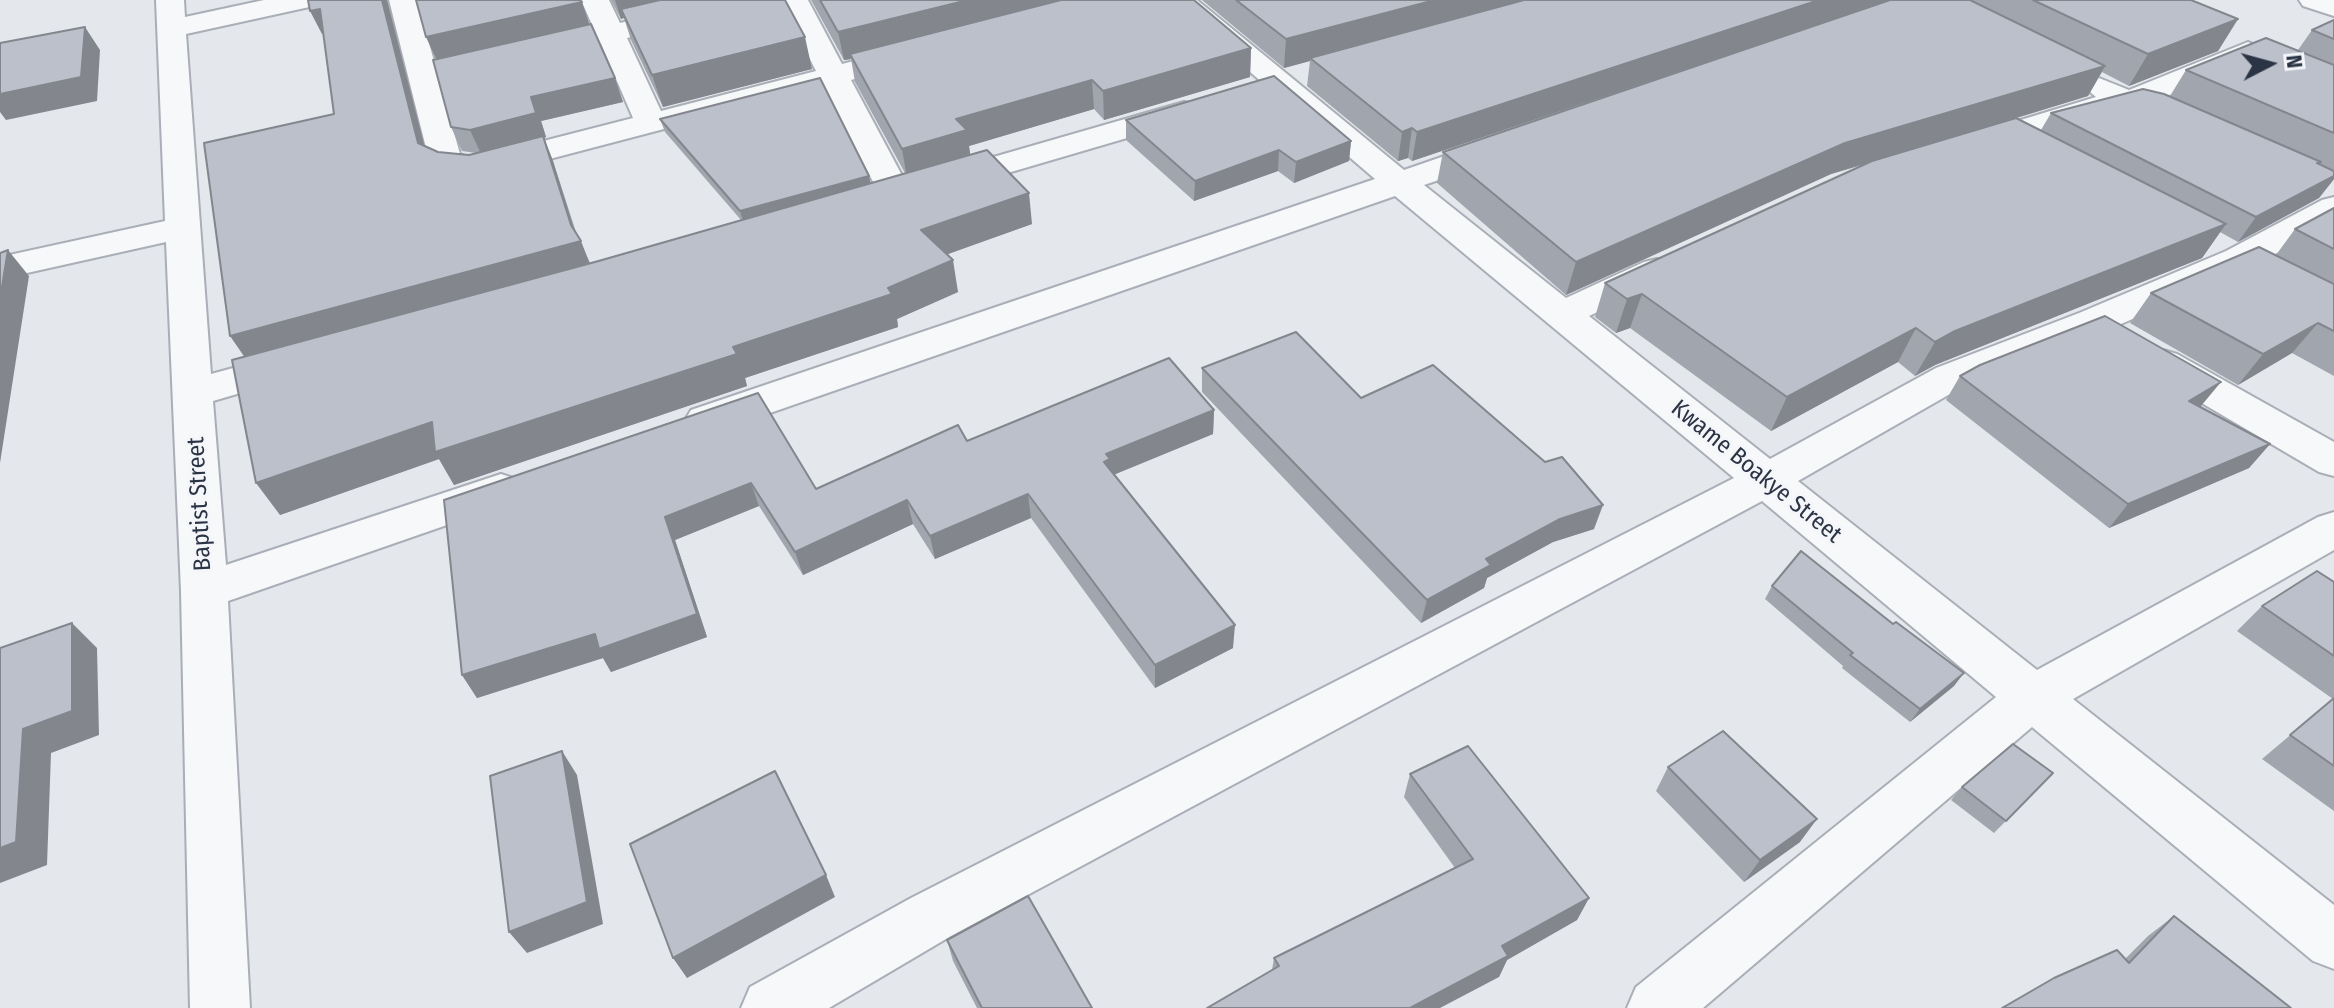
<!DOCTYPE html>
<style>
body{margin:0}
#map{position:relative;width:2334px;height:1008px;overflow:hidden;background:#e4e7ec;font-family:"Fira Sans Condensed",sans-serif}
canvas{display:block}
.north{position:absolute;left:2230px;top:24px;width:80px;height:80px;-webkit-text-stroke:6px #f4f6f9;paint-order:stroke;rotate:84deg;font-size:22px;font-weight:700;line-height:32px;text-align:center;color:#2b3445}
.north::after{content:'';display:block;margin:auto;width:28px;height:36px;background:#2b3445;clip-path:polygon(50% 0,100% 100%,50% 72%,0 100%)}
</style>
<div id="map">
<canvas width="2334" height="1008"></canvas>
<div class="north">N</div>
</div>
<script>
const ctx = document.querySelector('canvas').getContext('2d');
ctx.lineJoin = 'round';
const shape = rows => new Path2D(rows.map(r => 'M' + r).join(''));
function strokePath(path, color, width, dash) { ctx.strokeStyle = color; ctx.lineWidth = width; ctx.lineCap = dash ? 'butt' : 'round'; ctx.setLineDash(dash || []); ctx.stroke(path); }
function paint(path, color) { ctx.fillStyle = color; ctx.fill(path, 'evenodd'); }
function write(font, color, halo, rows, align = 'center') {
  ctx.font = font + ' "Fira Sans Condensed",sans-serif'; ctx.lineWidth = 6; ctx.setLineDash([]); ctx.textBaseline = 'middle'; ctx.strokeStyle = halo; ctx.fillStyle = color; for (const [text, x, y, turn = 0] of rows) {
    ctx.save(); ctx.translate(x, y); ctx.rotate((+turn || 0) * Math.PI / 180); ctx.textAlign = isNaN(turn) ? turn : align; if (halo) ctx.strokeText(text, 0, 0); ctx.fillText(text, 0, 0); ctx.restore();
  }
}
const minor = shape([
 [156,0,184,0,185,17,264,0,318,0,314,6,186,34,211,374,292,352,306,356,312,365,306,374,213,401,226,565,501,474,516,479,523,490,516,501,228,601,250,1008,190,1008,181,591,166,242,0,279,0,257,165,221,156,0],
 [389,0,417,0,460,154,467,157,481,157,633,118,601,44,540,59,530,56,525,50,530,44,594,29,581,0,609,0,620,23,716,0,766,0,762,6,627,38,661,111,816,71,780,0,808,0,842,64,911,46,921,49,926,55,921,61,851,80,913,196,908,203,896,206,884,203,824,87,481,177,450,174,433,167,429,160,389,0],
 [1166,0,1197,0,1404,170,1485,142,1497,139,1509,142,1513,149,1509,156,1424,185,1566,298,1644,262,1657,259,1670,262,1675,270,1670,278,1589,316,1770,459,1936,368,2079,313,2226,251,2322,200,2334,197,2334,221,2252,267,2105,331,1964,386,1798,481,2037,670,2318,517,2334,512,2334,550,2073,699,2334,905,2334,969,2313,961,2032,727,1703,1008,1627,1008,1636,987,1996,697,1762,501,951,936,829,1008,741,1008,750,987,911,898,1734,478,1395,196,721,430,706,434,691,430,685,420,691,410,1375,179,1166,0],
 [2299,0,2334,0,2334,16,2303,6,2299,0],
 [2248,42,2334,78,2334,98,2248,62,2139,108,2128,110,2116,107,2113,112,1987,151,1976,154,1965,151,1960,144,1965,137,2096,97,2084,87,2088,81,2099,78,2129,90,2248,42],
 [1184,102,1195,104,1200,111,1195,118,943,192,931,189,926,182,931,175,1184,102],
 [2163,350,2177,354,2334,442,2334,476,2319,472,2149,372,2143,363,2149,354,2163,350]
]);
strokePath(minor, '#a9aeb7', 4);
paint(minor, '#f7f8fa');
paint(shape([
 [308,0,387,0,425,146,438,152,469,155,476,153,462,151,451,127,580,0,589,25,623,102,541,121,546,137,544,138,553,161,576,232,590,263,741,220,665,132,660,119,871,183,905,173,855,82,851,59,844,60,811,0,1194,0,1251,48,1250,77,1104,120,1094,109,969,146,970,155,1032,224,947,254,958,292,897,319,898,327,745,378,747,386,454,485,439,459,280,515,245,356,334,114,324,34,322,34],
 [611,0,785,0,812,69,663,107,631,40,624,18,621,19],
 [1202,0,1887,0,1887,1,1890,0,2191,0,2238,19,2218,51,2129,86,2102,72,2088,96,2017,118,2041,130,2051,113,2170,96,2186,70,2298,50,2312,30,2334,20,2334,179,2319,198,2238,242,2220,232,2202,258,1935,365,1915,376,1898,362,1771,431,1630,328,1616,333,1595,317,1605,283,1866,164,1831,174,1566,295,1437,183,1443,152,1835,19,1412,161,1408,158,1398,161,1307,86,1310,61,1284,68],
 [1126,120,1351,141,1349,161,1294,183,1278,171,1194,201,1126,140],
 [2334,208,2334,376,2292,353,2238,385,2130,323,2151,293,2276,255,2295,229],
 [1202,368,1361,398,1594,529,1553,542,1487,578,1484,588,1421,623,1202,392],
 [1960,376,2201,407,2270,444,2249,468,2109,528,1946,400],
 [758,393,816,489,967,441,1214,410,1213,434,1114,474,1233,648,1155,688,1031,518,935,559,913,524,803,575,759,506,675,540,707,637,611,672,603,658,477,698,462,675],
 [2334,582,2334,811,2262,759,2333,699,2237,631,2262,606],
 [1772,586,1893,624,1954,686,1910,722,1842,668,1843,666,1765,599],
 [1668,767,1800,842,1744,882,1656,791],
 [2053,773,1994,833,1951,800,1962,787],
 [1410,774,1589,898,1577,920,1507,960,1499,977,1272,970,1274,958,1455,868,1404,797],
 [2174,916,2291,1008,2002,1008,2125,959,2148,936],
 [947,940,1092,1008,977,1008,953,961]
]), '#a1a5ae');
paint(shape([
 [382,0,387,0,430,168,418,143],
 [615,0,702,0,621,9,624,18,621,19],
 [968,0,1078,0,850,54,851,59,844,60,838,32],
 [1435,0,1532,0,1310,58,1310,61,1284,68,1286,39],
 [1819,0,1887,0,1887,1,1412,161,1417,132],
 [582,2,590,26,437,61,426,37],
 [320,9,332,32,322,34,310,11],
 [2238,19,2218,51,2129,86,2148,54],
 [85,27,100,50,97,101,6,120,0,112,0,94],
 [805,37,812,69,663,107,652,75],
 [1251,48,1250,77,1104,120,1103,91],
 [2105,66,2088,96,1831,174,1566,295,1576,262,1845,143],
 [615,78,623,102,541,121,546,137,544,138,553,161,578,242,581,241,591,267,248,362,230,336,481,154,470,130,531,97],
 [1092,80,1094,109,969,146,971,160,907,178,902,149,956,119],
 [1412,128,1408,158,1398,161,1402,132],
 [1351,141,1349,161,1294,183,1296,162],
 [1279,150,1278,171,1194,201,1195,181],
 [869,176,872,189,744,224,740,211],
 [2334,176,2334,179,2319,198,2238,242,2256,217],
 [1029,193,1032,224,926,262,921,230],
 [2226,224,2202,258,1935,365,1915,376,1935,342,1955,331],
 [8,250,29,276,0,463,0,299],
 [953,260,958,292,897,319,898,327,745,378,747,386,454,485,439,459,280,515,256,483,432,422,733,347,888,288],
 [1642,294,1630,328,1616,333,1627,299],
 [2318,323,2292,353,2238,385,2263,354],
 [1916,328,1898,362,1771,431,1787,397],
 [2221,382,2201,406,2170,425,2189,401],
 [1214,410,1213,434,1111,476,1104,462,1106,454],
 [2270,444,2249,468,2109,528,2128,504],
 [751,483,759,506,675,540,707,637,611,672,603,658,477,698,462,675,665,517],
 [1028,494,1031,518,935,559,930,536],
 [907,500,913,524,803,575,795,552],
 [1603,505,1594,529,1553,542,1487,578,1484,588,1421,623,1427,600,1486,559,1560,519],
 [72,623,97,648,99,735,51,753,47,865,0,883,0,848,23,729],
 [1235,625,1233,648,1155,688,1155,665],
 [1964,673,1954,686,1910,722,1920,709],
 [562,751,577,775,603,924,527,953,509,932],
 [1817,819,1800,842,1744,882,1760,860],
 [826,875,835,897,687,978,673,958],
 [1589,898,1577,920,1507,960,1499,977,1440,1008,1410,1008,1502,946]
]), '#83868d');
const building = shape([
 [308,0,382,0,418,143,438,152,469,155,543,136,571,225,581,241,230,336,204,143,334,114,320,9,310,11,308,0],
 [416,0,580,0,582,2,426,37,416,0],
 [660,0,785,0,805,37,652,75,621,9,660,0],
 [820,0,968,0,838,32,820,0],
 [1061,0,1194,0,1251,48,1103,91,1092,80,956,119,967,130,902,149,850,54,1061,0],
 [1236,0,1435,0,1286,39,1236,0],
 [1524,0,1819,0,1417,132,1412,128,1402,132,1310,58,1524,0],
 [1890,0,1970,0,2105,66,1845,143,1576,262,1443,152,1890,0],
 [2033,0,2191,0,2238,19,2148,54,2033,0],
 [2334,20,2334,39,2312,30,2334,20],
 [591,24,615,78,531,97,536,113,470,130,451,127,433,60,591,24],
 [85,27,81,77,0,94,0,43,85,27],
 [2266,38,2334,65,2334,133,2186,70,2266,38],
 [1274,76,1351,141,1296,162,1279,150,1195,181,1126,120,1274,76],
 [820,78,869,176,740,211,660,119,820,78],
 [2143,89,2164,94,2321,162,2317,163,2334,171,2334,176,2256,217,2051,113,2143,89],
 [2016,118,2226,224,1955,331,1935,342,1916,328,1787,397,1642,294,1627,299,1605,283,1872,161,2016,118],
 [987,150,1029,193,921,230,953,260,888,288,892,294,733,347,737,354,435,452,432,422,256,483,232,360,595,262,987,150],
 [2334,208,2334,249,2295,229,2334,208],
 [2259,247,2334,284,2334,331,2318,323,2263,354,2151,293,2259,247],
 [8,250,0,299,0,253,8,250],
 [2105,316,2221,382,2189,401,2270,444,2128,504,1960,376,1980,365,2105,316],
 [1296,332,1361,398,1433,365,1545,462,1562,457,1603,505,1560,519,1486,559,1491,565,1427,600,1202,368,1296,332],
 [1169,358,1214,410,1106,454,1110,459,1104,462,1235,625,1155,665,1028,494,930,536,907,500,795,552,751,483,665,517,697,614,599,649,595,634,462,675,444,500,758,393,816,489,958,425,967,441,1169,358],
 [1801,551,1893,624,1896,622,1964,673,1920,709,1850,655,1853,653,1772,586,1801,551],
 [2317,571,2334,582,2334,656,2262,606,2317,571],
 [72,623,72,711,23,729,16,842,0,848,0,648,72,623],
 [2334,698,2334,766,2290,735,2334,698],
 [1723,731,1817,819,1760,860,1668,767,1723,731],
 [2013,744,2053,773,2006,821,1962,787,2013,744],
 [1468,746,1589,898,1502,946,1508,956,1410,1008,1207,1008,1279,966,1274,958,1473,859,1410,774,1468,746],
 [562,751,587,902,509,932,490,776,562,751],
 [775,771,826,875,673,958,630,844,775,771],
 [1028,896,1092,1008,982,1008,947,940,1028,896],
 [2174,916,2291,1008,2002,1008,2054,978,2117,950,2129,963,2174,916]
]);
paint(building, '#bbc0ca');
strokePath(building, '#83868d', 2);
write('24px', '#2b3445', '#f4f6f9', [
 ["Kwame Boakye Street",1756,472,39],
 ["Baptist Street",200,504,-93]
]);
</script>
